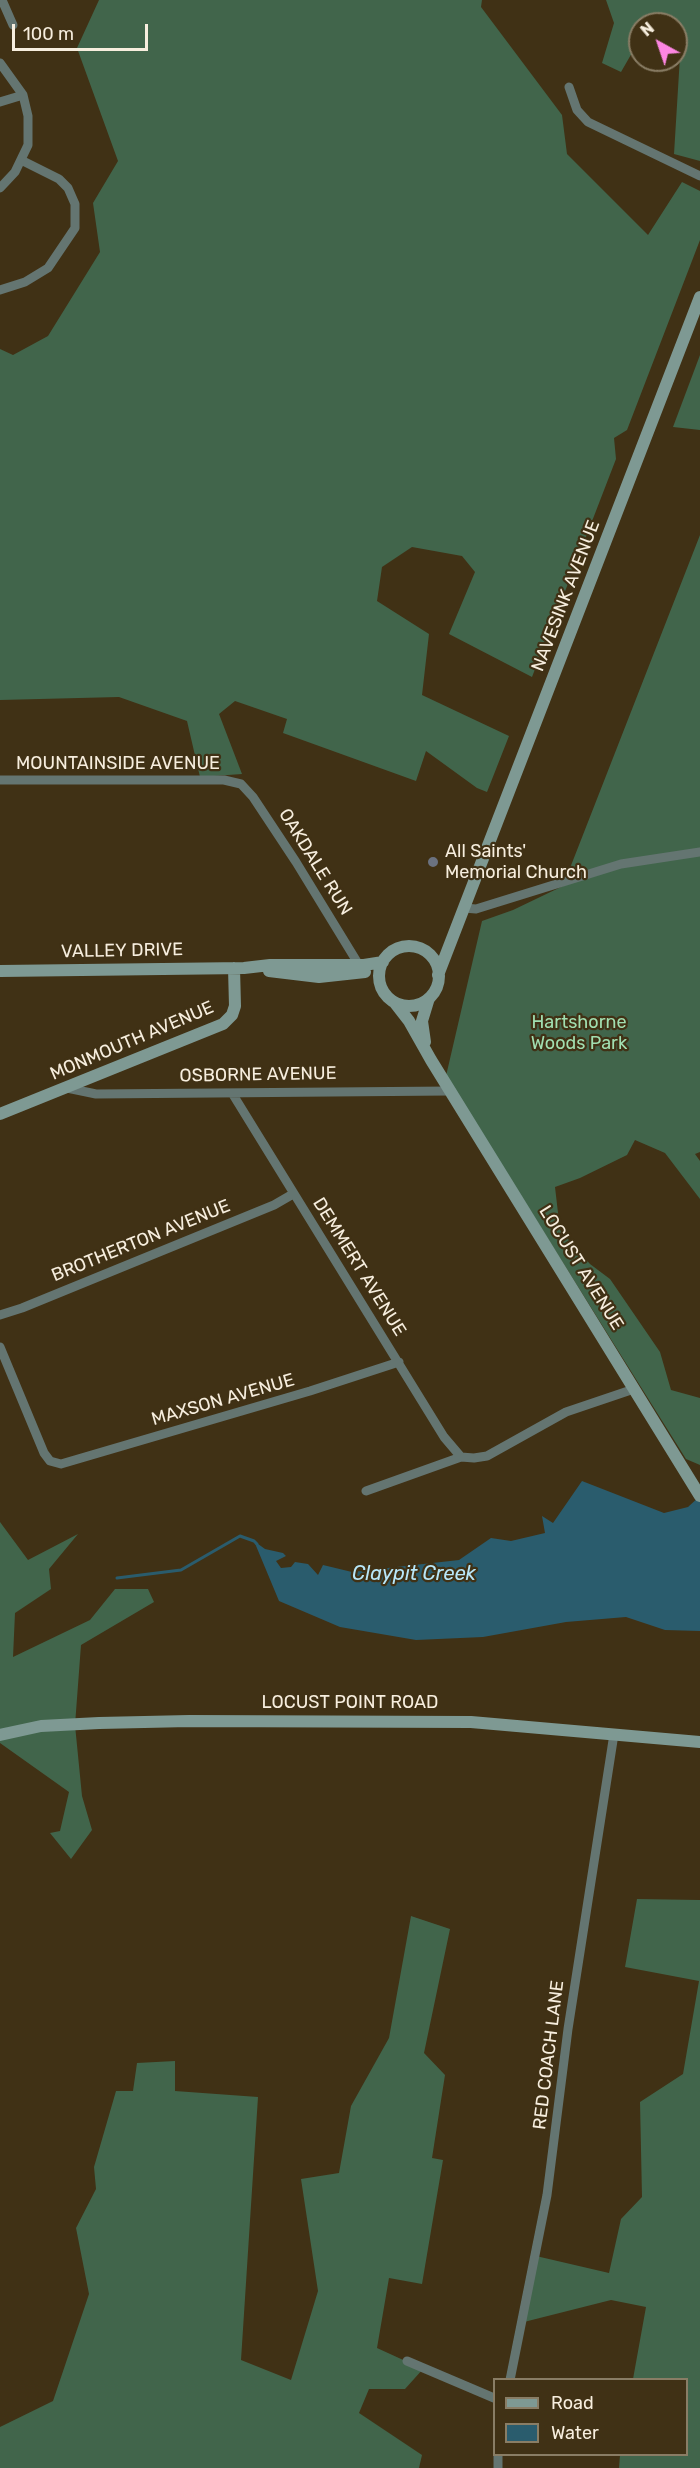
<!DOCTYPE html>
<style>
body{margin:0}
#map{position:relative;width:700px;height:2468px;overflow:hidden;background:#403115;font-family:Rubik,sans-serif}
canvas{display:block}
.legend{position:absolute;left:493px;top:2378px;width:195px;height:78px;box-sizing:border-box;background:#403115;border:2px solid #897d65;margin:0;padding:8px 10px;list-style:none;font-size:18px;color:#f7eede}
.legend li{display:flex;align-items:center;gap:12px;height:30px}
.legend b{width:30px;border:2px solid #897d65}
.north{position:absolute;left:628px;top:12px;width:60px;height:60px;box-sizing:border-box;background:#403115;border:2px solid #897d65;border-radius:50%;rotate:320deg;font-size:16px;font-weight:700;line-height:24px;text-align:center;color:#f7eede}
.north::after{content:'';display:block;margin:auto;width:21px;height:27px;background:#fd86e2;clip-path:polygon(50% 0,100% 100%,50% 72%,0 100%)}
.scale{position:absolute;left:12px;top:24px;width:136px;height:27px;box-sizing:border-box;border:3px solid #f7eede;border-top:0;padding-left:8px;font-size:18px;line-height:21px;white-space:nowrap;color:#f7eede;-webkit-text-stroke:4px #403115;paint-order:stroke}
</style>
<div id="map">
<canvas width="700" height="2468"></canvas>
<ul class="legend">
<li><b style="height:8px;background:#7e9993"></b>Road</li>
<li><b style="height:16px;background:#2a5c6d"></b>Water</li>
</ul>
<div class="north">N</div>
<div class="scale">100 m</div>
</div>
<script>
const ctx = document.querySelector('canvas').getContext('2d');
ctx.lineJoin = 'round';
function paint(path, color) { ctx.fillStyle = color; ctx.fill(path, 'evenodd'); }
const shape = rows => new Path2D(rows.map(r => 'M' + r).join(''));
function strokePath(path, color, width, dash) { ctx.strokeStyle = color; ctx.lineWidth = width; ctx.lineCap = dash ? 'butt' : 'round'; ctx.setLineDash(dash || []); ctx.stroke(path); }
function write(font, color, halo, rows, align = 'center') {
  ctx.font = font + ' Rubik,sans-serif'; ctx.lineWidth = 4.5; ctx.setLineDash([]); ctx.textBaseline = 'middle'; ctx.strokeStyle = halo; ctx.fillStyle = color; for (const [text, x, y, turn = 0] of rows) {
    ctx.save(); ctx.translate(x, y); ctx.rotate((+turn || 0) * Math.PI / 180); ctx.textAlign = isNaN(turn) ? turn : align; if (halo) ctx.strokeText(text, 0, 0); ctx.fillText(text, 0, 0); ctx.restore();
  }
}
paint(shape([
 [99,0,482,0,481,7,562,115,567,154,648,235,682,182,700,191,700,240,627,430,614,438,616,459,532,677,449,634,475,572,462,556,412,547,382,567,377,601,429,634,422,695,509,736,487,792,477,788,426,751,416,781,283,733,287,719,235,701,219,714,242,774,200,777,187,721,119,697,0,700,0,349,13,355,48,336,100,252,93,203,118,161,77,48],
 [606,0,700,0,700,161,674,154,681,40,676,37,676,24,654,24,650,22,649,24,640,24,640,39,621,72,602,63,614,23],
 [700,355,700,430,673,427],
 [700,535,700,1152,695,1154,700,1161,700,1199,665,1153,635,1140,627,1155,580,1178,555,1187,560,1230,590,1264,610,1279,660,1352,671,1390,700,1398,700,1465,686,1459,446,1076,482,921,513,910,563,886],
 [0,1522,28,1560,78,1534,49,1569,51,1589,15,1613,13,1657,90,1620,115,1589,148,1589,154,1602,81,1645,75,1725,82,1796,92,1830,71,1859,50,1833,60,1831,69,1792,0,1743],
 [637,1899,700,1900,700,2468,619,2468,620,2455,686,2454,686,2380,633,2379,646,2307,611,2300,520,2323,536,2256,609,2273,621,2219,642,2197,640,2102,683,2074,699,1981,625,1967],
 [411,1916,450,1929,424,2053,445,2075,432,2158,443,2160,422,2284,389,2278,377,2348,423,2369,405,2389,369,2389,359,2413,422,2455,419,2468,0,2468,0,2427,53,2401,89,2294,76,2228,96,2189,94,2167,116,2091,133,2091,137,2063,175,2061,175,2091,258,2097,241,2360,291,2380,318,2291,301,2179,339,2173,351,2106,389,2038]
]), '#41654b');
paint(shape([
 [582,1481,664,1513,688,1507,700,1496,700,1631,665,1630,626,1617,566,1622,483,1637,416,1640,340,1627,279,1601,254,1541,265,1549,283,1553,286,1556,276,1561,281,1568,291,1567,295,1562,308,1564,318,1575,323,1565,352,1572,459,1560,491,1538,511,1541,545,1533,542,1516,553,1523]
]), '#2a5c6d');
strokePath(shape([
 [117,1578,181,1570,240,1536,254,1541,257,1544]
]), '#2a5c6d', 3);
strokePath(shape([
 [2,0,13,25],
 [0,63,23,95,28,116,28,145,15,172,0,188],
 [569,87,577,110,588,122,700,176],
 [0,102,23,95],
 [0,290,25,282,48,268,75,228,75,204,68,188,59,179,21,160],
 [0,780,224,780,241,784,253,797,296,862,359,965],
 [464,908,476,909,621,864,700,852],
 [67,1088,96,1094,450,1091],
 [232,1093,444,1437,461,1457],
 [0,1315,22,1308,274,1205,293,1194],
 [0,1347,44,1453,50,1461,61,1464,310,1391,399,1362],
 [366,1491,461,1457,474,1458,487,1456,566,1412,634,1389],
 [407,2361,494,2398],
 [510,2380,547,2195,568,2029,614,1734],
 [498,2454,498,2468]
]), '#647571', 9);
strokePath(shape([
 '379 976a30 30 0 1 1 60 0a30 30 0 1 1-60 0Z',
 [0,971,244,968,270,965,364,965,383,962],
 [269,971,319,977,365,972],
 [438,975,700,297],
 [395,1003,409,1021,431,1060,700,1496],
 [425,1042,422,1021,429,998],
 [0,1114,223,1024,232,1015,235,1006,234,968],
 [0,1735,41,1726,99,1723,189,1721,471,1722,700,1742]
]), '#7e9993', 12);
for (const [x, y, r, color] of [
 [433,862,6,"#6b7280"]
]) { const dot = new Path2D(); dot.arc(x, y, r, 0, 2 * Math.PI); ctx.fillStyle = color; ctx.fill(dot); strokePath(dot, '#403115', 2); }
write('18px', '#f7eede', '#403115', [
 ["NAVESINK AVENUE",566,596,-69],
 ["MOUNTAINSIDE AVENUE",118,764],
 ["OAKDALE RUN",315,862,58],
 ["VALLEY DRIVE",122,951,-1],
 ["MONMOUTH AVENUE",132,1041,-23],
 ["OSBORNE AVENUE",258,1075,-1],
 ["BROTHERTON AVENUE",141,1241,-22],
 ["DEMMERT AVENUE",359,1267,58],
 ["LOCUST AVENUE",581,1268,58],
 ["MAXSON AVENUE",223,1400,-16],
 ["LOCUST POINT ROAD",350,1703],
 ["RED COACH LANE",549,2055,-83]
]);
write('18px', '#f7eede', '#403115', [
 ["All Saints'",445,852],
 ["Memorial Church",445,873]
], 'left');
write('18px', '#a1dfb1', '#403115', [
 ["Hartshorne",579,1023],
 ["Woods Park",579,1044]
]);
write('italic 20px', '#b8e7f9', '#403115', [
 ["Claypit Creek",414,1574]
]);
</script>
